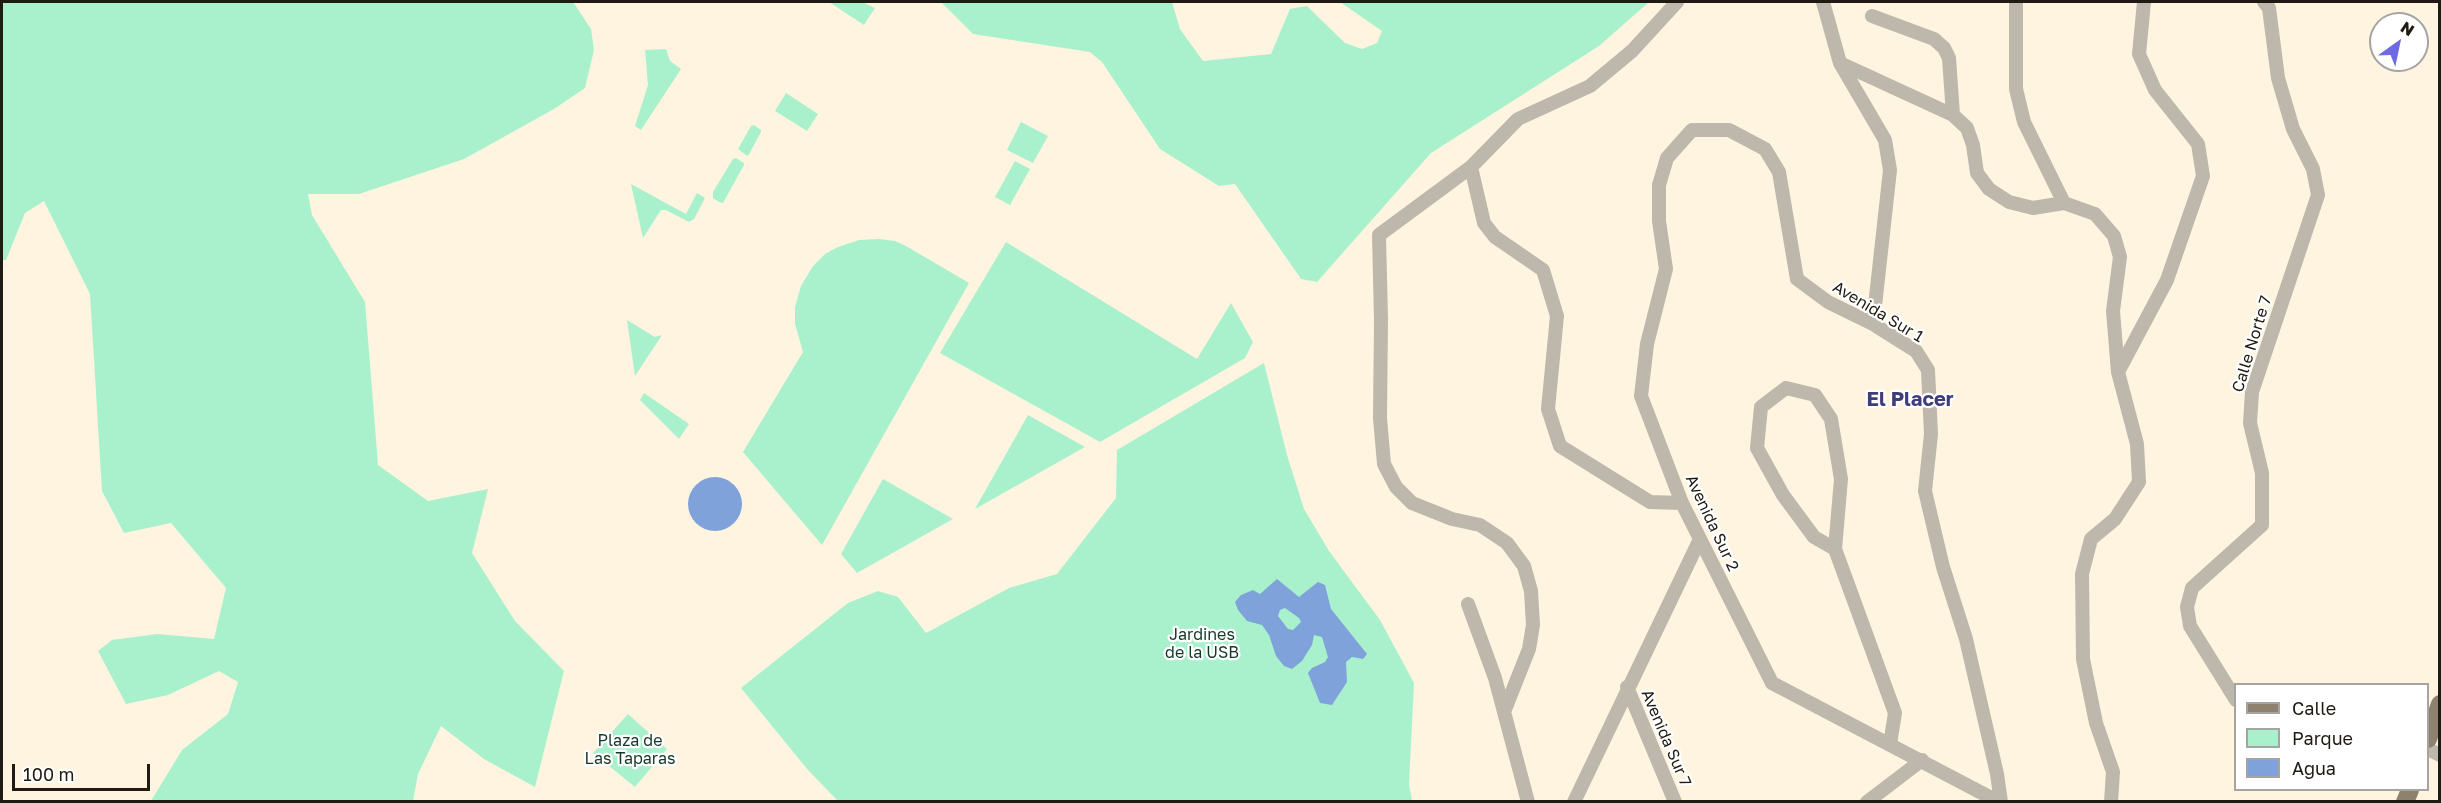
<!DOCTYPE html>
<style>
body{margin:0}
#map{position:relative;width:2441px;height:803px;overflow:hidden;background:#fef4df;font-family:"Golos Text",sans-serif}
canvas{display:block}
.frame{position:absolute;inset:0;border:3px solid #201b12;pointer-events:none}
.legend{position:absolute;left:2234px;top:683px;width:195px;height:108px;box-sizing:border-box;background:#fff;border:2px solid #a6a4a0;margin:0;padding:8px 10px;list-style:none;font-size:18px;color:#201b12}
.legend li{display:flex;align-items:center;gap:12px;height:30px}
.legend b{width:30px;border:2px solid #a6a4a0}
.north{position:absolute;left:2369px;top:12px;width:60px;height:60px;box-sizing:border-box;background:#fff;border:2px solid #a6a4a0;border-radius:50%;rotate:33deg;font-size:16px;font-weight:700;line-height:24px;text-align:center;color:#201b12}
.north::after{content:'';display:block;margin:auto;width:21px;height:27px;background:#6f6ae4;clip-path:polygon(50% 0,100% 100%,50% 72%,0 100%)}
.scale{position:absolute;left:12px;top:764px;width:138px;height:27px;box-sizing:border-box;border:3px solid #201b12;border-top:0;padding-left:8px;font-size:18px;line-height:21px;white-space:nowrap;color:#201b12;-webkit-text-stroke:4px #fff;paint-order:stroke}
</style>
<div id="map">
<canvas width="2441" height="803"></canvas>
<div class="frame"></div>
<ul class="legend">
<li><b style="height:8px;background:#8e826f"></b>Calle</li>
<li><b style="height:16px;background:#a9f1cc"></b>Parque</li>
<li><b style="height:16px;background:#80a2da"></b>Agua</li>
</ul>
<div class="north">N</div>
<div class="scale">100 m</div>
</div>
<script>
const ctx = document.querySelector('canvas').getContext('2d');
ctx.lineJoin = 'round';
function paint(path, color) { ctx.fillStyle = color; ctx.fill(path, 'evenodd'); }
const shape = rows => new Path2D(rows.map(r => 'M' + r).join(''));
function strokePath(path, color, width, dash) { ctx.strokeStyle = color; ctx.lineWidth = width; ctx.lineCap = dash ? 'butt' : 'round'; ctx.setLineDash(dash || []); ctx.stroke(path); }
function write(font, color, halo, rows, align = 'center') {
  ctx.font = font + ' "Golos Text",sans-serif'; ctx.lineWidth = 4.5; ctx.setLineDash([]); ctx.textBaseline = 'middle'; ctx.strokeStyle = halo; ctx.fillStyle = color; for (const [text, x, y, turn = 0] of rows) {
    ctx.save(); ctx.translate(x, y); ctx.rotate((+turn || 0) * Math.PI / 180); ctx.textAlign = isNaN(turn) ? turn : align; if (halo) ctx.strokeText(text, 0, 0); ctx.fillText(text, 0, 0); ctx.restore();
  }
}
paint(shape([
 [2,2,573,2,591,29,594,50,585,88,554,109,464,159,359,194,308,194,312,215,365,302,378,465,428,501,488,489,472,553,515,621,564,671,535,787,484,759,441,726,418,774,413,801,151,801,182,750,228,714,238,682,219,671,168,695,126,704,98,651,112,640,157,634,214,639,226,588,171,523,124,533,102,491,90,294,44,201,25,213,6,260,2,260],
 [829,2,862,2,875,8,864,25],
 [941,2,1172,2,1180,29,1203,61,1271,54,1290,9,1307,6,1345,43,1362,49,1377,43,1382,31,1340,2,1649,2,1599,46,1431,153,1317,282,1301,279,1235,184,1219,186,1160,149,1102,62,1090,52,973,34],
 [666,49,670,61,681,69,641,130,635,126,648,85,645,50],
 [786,93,818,114,807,131,775,111],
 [1021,122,1048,136,1033,163,1007,150],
 [754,125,761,130,761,132,748,156,746,155,738,149,751,126],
 [736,158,744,163,744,165,723,203,719,202,713,198,713,192,733,159],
 [1015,161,1030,169,1010,205,995,197],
 [631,184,686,214,697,193,705,198,694,219,689,222,666,210,661,210,643,238],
 [879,239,895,241,906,246,969,283,822,545,743,452,803,352,795,324,795,307,801,286,813,266,825,254,838,247,859,240],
 [1006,242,1197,359,1231,303,1253,342,1245,358,1100,442,940,353],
 [627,320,655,337,662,335,635,376],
 [1264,363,1287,455,1304,509,1329,551,1380,620,1414,683,1409,784,1412,801,838,801,808,770,741,688,848,603,878,591,898,597,926,633,1009,588,1057,574,1116,498,1117,450],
 [644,393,689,424,679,439,640,400],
 [1028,415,1085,447,975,509],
 [883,479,953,519,857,573,841,554],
 [628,714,667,749,635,787,593,753]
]), '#a9f1cc');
paint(shape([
 '688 504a27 27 0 1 1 54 0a27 27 0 1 1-54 0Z',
 [1277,579,1299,597,1318,582,1325,585,1331,609,1367,654,1363,659,1352,657,1346,662,1347,682,1332,705,1320,703,1308,673,1312,668,1325,662,1328,657,1322,637,1314,635,1312,645,1302,661,1292,669,1284,666,1276,656,1269,635,1262,625,1247,621,1238,610,1235,602,1241,595,1253,590,1260,594],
 [1285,608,1299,618,1301,622,1293,630,1288,629,1278,616,1280,610]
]), '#80a2da');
strokePath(shape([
 [1677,2,1632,51,1590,86,1518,119,1471,167,1484,223,1495,237,1543,270,1557,316,1548,409,1560,446,1650,502,1682,503],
 [1823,2,1840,63,1885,140,1890,170,1873,324],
 [2016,2,2016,89,2024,122,2064,203],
 [1872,16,1934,39,1944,48,1949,58,1953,115],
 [1840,63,1953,115,1967,128,1973,145,1977,173,1989,189,2009,202,2033,208,2064,203,2095,214,2114,236,2120,257,2113,311,2118,372,2137,444,2139,482,2115,519,2091,539,2082,574,2083,659,2096,723,2113,772,2111,802],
 [1471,167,1379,235,1381,320,1380,418,1384,464,1396,487,1412,503,1452,519,1480,525,1507,543,1524,566,1531,591,1533,625,1529,649,1504,712],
 [2118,372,2167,280,2203,176,2198,144,2155,90,2139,54,2144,2],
 [1835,549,1814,537,1783,495,1757,448,1761,407,1786,388,1815,395,1831,419,1841,479,1835,549,1895,713,1890,744],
 [1468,604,1495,678,1528,802],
 [1627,687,1675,802],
 [2236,700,2190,626,2187,607,2192,588,2262,525,2262,473,2250,423,2252,392,2318,195,2313,169,2293,129,2278,78,2269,8,2264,2],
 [2428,749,2440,755],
 [1574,802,1700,539],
 [1867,802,1922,760],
 [1999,802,1772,683,1682,503,1641,396,1647,344,1666,269,1659,221,1659,185,1667,158,1692,130,1729,130,1765,149,1779,172,1797,279,1828,302,1873,324,1916,351,1928,370,1931,434,1925,491,1943,567,1966,639,1997,774,2001,802]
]), '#bdb7ac', 14);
strokePath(shape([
 [2428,739,2440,704],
 [2405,802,2410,790]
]), '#8e826f', 18);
write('16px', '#201b12', '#fff', [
 ["Avenida Sur 1",1878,312,31],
 ["Calle Norte 7",2252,344,-73],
 ["Avenida Sur 2",1712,523,65],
 ["Avenida Sur 7",1666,738,67]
]);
write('16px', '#163828', '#fff', [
 ["Jardines",1202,635],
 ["de la USB",1202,653],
 ["Plaza de",630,741],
 ["Las Taparas",630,759]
]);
write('bold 20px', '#3f3e7b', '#fff', [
 ["El Placer",1910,400]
]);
</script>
